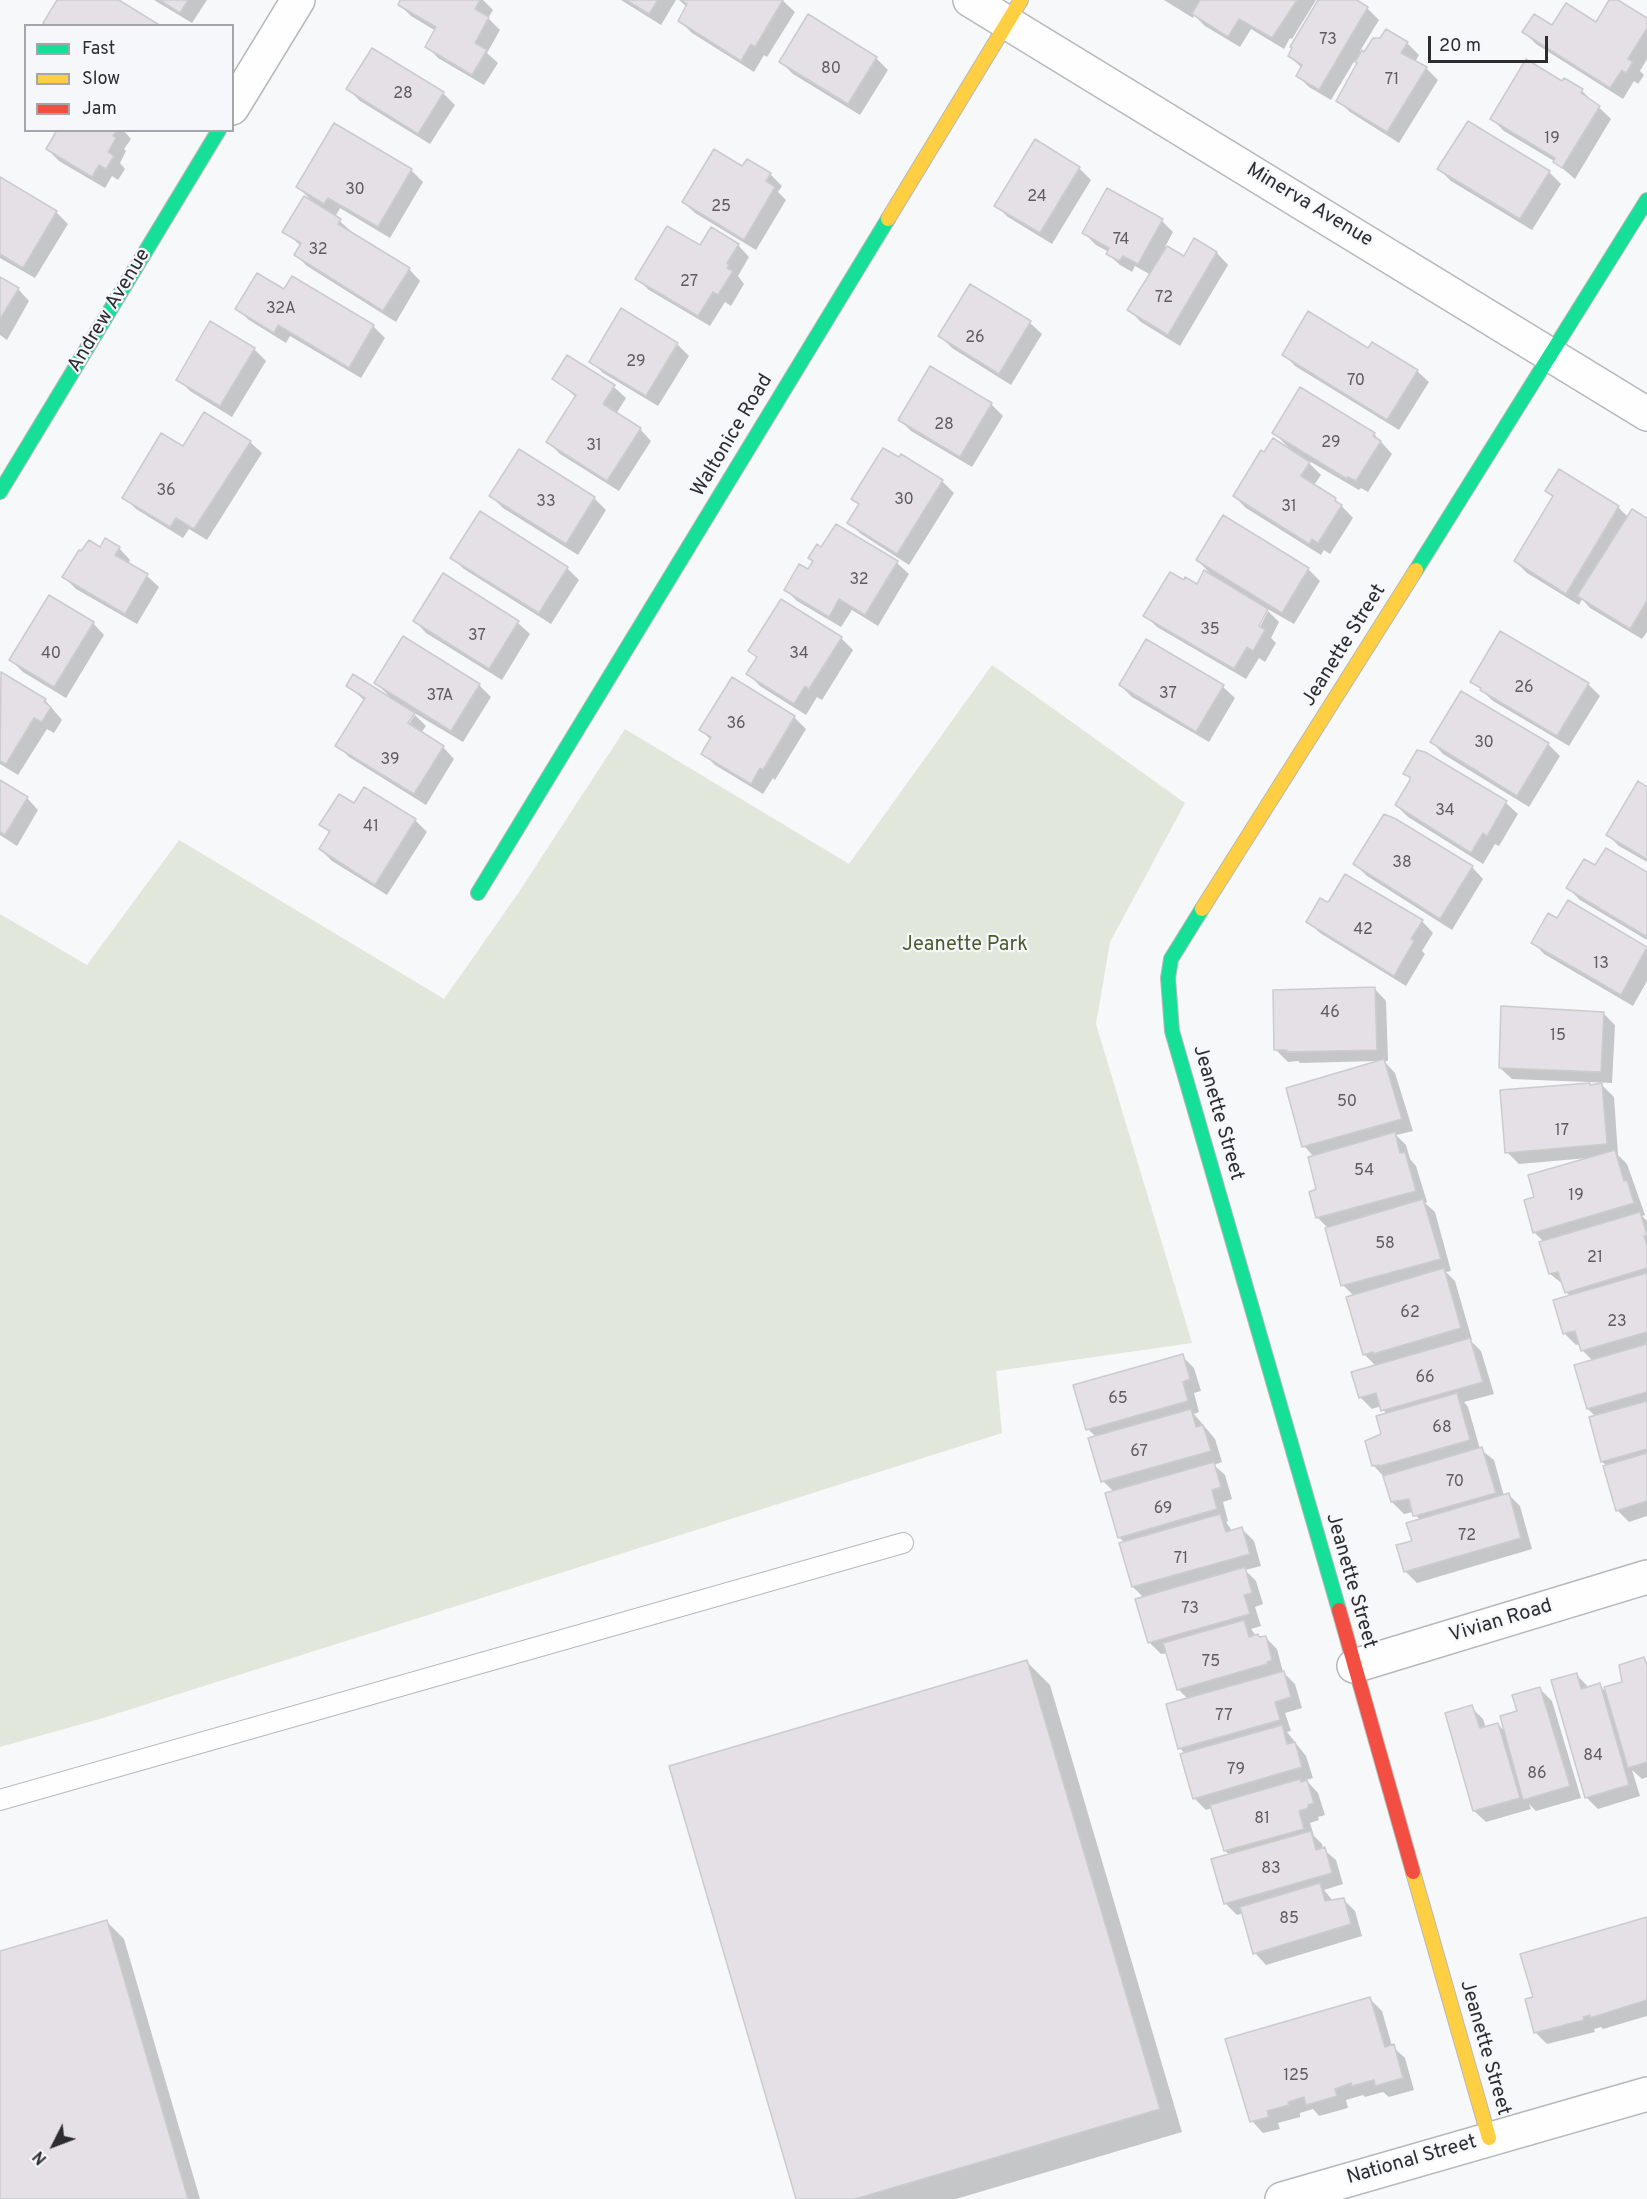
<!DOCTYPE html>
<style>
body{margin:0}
#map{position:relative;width:1647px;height:2199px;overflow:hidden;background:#f6f8fa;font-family:Overpass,sans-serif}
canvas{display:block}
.legend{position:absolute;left:24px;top:24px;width:210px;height:108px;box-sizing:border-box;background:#f5f7fb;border:2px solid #a5a6a9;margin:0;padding:8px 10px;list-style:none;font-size:18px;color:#2d2d2f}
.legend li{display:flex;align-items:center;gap:12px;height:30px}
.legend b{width:30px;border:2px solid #a5a6a9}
.north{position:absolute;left:24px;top:2115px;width:60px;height:60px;-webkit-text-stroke:4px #f5f7fb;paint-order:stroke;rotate:228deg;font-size:16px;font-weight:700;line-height:24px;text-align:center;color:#2d2d2f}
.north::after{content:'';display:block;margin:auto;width:21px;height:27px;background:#2d2d2f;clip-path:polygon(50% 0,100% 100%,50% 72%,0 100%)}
.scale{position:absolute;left:1428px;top:36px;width:120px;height:27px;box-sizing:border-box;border:3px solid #2d2d2f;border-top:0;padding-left:8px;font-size:18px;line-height:21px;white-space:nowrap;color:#2d2d2f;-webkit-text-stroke:4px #f5f7fb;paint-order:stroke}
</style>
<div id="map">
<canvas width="1647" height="2199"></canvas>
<ul class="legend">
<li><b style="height:8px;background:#16e098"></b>Fast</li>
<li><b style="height:8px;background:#ffcf43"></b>Slow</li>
<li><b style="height:8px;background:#f24e42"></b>Jam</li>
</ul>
<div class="north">N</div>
<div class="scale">20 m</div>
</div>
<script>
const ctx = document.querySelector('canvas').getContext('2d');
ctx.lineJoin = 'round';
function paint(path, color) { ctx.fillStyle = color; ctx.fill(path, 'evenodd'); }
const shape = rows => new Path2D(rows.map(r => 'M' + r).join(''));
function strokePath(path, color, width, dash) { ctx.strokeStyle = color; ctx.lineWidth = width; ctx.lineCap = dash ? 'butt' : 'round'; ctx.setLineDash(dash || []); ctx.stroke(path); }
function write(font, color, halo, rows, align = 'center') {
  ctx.font = font + ' Overpass,sans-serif'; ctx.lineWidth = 4.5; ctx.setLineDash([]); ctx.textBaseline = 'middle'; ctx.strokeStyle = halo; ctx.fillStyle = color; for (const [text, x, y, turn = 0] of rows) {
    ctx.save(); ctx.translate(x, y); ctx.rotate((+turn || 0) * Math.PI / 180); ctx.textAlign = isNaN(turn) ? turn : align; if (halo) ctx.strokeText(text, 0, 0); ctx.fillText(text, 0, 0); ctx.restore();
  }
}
paint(shape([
 [992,665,1185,803,1110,942,1096,1024,1192,1343,996,1371,1002,1433,103,1718,0,1747,0,914,87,965,179,840,444,999,519,892,625,729,849,864]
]), '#e1e7db');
paint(shape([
 [154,0,207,0,192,23],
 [402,0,483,0,493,10,488,18,500,30,487,53,498,63,484,85,438,58,427,46,436,31,411,16,399,4],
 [621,0,676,0,661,25],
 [679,0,782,0,795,12,767,57,764,55,754,72,692,33,680,21,687,7],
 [1164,0,1316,0,1292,39,1290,38,1284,49,1251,29,1240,47,1205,26,1194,15,1193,18],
 [1320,0,1354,0,1367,8,1379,20,1360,51,1364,54,1407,43,1419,55,1415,62,1426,68,1438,80,1399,143,1350,112,1338,101,1358,64,1355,60,1331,100,1309,87,1298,76,1302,68,1289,56],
 [1610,0,1615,0,1647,19,1647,59,1640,71,1644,75,1638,84,1634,81,1623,99,1536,44,1524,32,1596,24],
 [876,58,888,70,860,115,793,74,781,62],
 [1562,83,1582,91,1611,119,1575,179,1554,161,1504,131,1492,119],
 [348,89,443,93,455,105,430,144,360,101],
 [334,125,411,170,423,182,390,238,340,208,335,217,352,232,351,234,409,269,420,281,396,322,307,266,296,255,301,246,284,231,312,201,298,187],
 [59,130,123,130,131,139,124,149,126,151,120,163,125,169,118,180,112,176,105,188,59,161,47,149],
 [743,168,770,174,782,186,778,192,786,200,756,250,695,213,683,202],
 [1079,168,1091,180,1052,244,1008,217,996,206],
 [1439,169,1549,172,1561,184,1532,230,1451,181],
 [0,179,56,212,68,224,35,278,0,258],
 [1162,221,1173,232,1165,247,1184,258,1194,240,1217,253,1228,265,1180,346,1141,322,1129,310,1151,275,1135,266,1132,272,1120,265,1108,254,1109,252,1096,245,1084,233],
 [738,245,749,257,738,276,744,284,731,306,725,302,710,326,649,290,637,279,701,247],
 [0,278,18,289,29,301,7,340,0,335],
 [285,292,373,326,385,338,361,378,290,336,286,343,249,320,237,309],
 [1030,323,1042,334,1011,385,952,348,940,336],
 [677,344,689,356,658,406,603,373,591,361],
 [254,349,266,361,232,417,190,391,178,379],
 [1284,354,1417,371,1429,382,1399,430,1295,366],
 [568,357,614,387,626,398,616,414,640,429,651,441,619,491,560,454,548,442,576,397,554,379],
 [991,404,1003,416,972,467,911,431,900,420],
 [1274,433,1374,434,1392,454,1368,492,1361,488,1359,490,1304,458,1321,475,1314,485,1335,499,1353,518,1330,554,1324,550,1321,555,1246,508,1234,496,1290,449],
 [250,442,262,453,207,540,189,529,183,538,136,509,124,497,183,448],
 [942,481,954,493,909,565,861,534,849,523,860,506,853,499],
 [1547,491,1618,507,1628,517,1647,520,1647,632,1642,639,1590,608,1582,599,1579,605,1527,573,1515,561,1554,498],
 [491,496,594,498,606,510,578,555,503,508],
 [837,526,897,563,909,574,878,626,852,610,841,627,797,601,786,590,808,572,814,562,810,558,822,550],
 [119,548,130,560,128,564,147,576,159,587,137,624,76,589,64,577,101,549],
 [452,558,567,568,579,580,551,624,464,569],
 [1197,560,1308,569,1320,581,1294,624,1264,607,1268,611,1265,611,1254,632,1257,633,1268,611,1279,622,1271,638,1276,643,1265,662,1259,658,1246,679,1157,627,1145,615,1184,582,1197,586,1213,576],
 [443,575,518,623,530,634,502,680,426,633,415,621],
 [93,623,104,635,66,698,23,672,11,660],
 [841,638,853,650,822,700,817,697,806,715,760,686,748,674,758,659,750,651],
 [1147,641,1223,687,1235,698,1209,742,1132,697,1120,685],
 [1,674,45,700,62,720,54,733,47,729,18,775,0,764],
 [1472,681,1588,684,1600,696,1569,746,1493,701],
 [376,683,479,685,491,697,463,742,411,711,415,715,412,715,403,729,405,730,415,715,426,726,421,733,443,747,454,759,426,805,349,757,337,745,365,701,348,686,391,698],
 [794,717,806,729,775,780,773,778,763,794,715,765,703,753,711,740,701,730],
 [1432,742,1548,744,1560,756,1529,807,1443,754],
 [1424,753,1506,803,1518,814,1499,846,1495,844,1483,864,1408,817,1396,805,1412,780,1405,774],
 [0,782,27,798,38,810,17,846,0,835],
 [1647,789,1647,862,1619,846,1607,834],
 [355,805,415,820,427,832,387,895,332,861,320,849,330,833,321,825],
 [1355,864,1472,867,1483,879,1452,930,1367,876],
 [1596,867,1647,874,1647,940,1580,900,1568,888],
 [1568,902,1647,949,1647,981,1633,1006,1544,954,1533,942,1557,921],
 [1327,904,1422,921,1433,933,1422,951,1425,954,1406,986,1320,933,1308,921],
 [1375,989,1386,1001,1388,1061,1384,1061,1395,1073,1413,1131,1396,1135,1406,1145,1410,1159,1416,1166,1427,1202,1425,1203,1435,1212,1451,1271,1446,1272,1455,1281,1472,1340,1470,1340,1481,1351,1494,1394,1464,1402,1468,1407,1480,1449,1494,1460,1504,1496,1508,1494,1520,1506,1532,1549,1417,1583,1405,1571,1420,1520,1413,1512,1404,1514,1392,1502,1385,1478,1374,1466,1387,1415,1381,1406,1372,1409,1360,1397,1376,1366,1364,1354,1354,1296,1343,1285,1329,1229,1317,1217,1318,1190,1314,1157,1304,1146,1378,1061,1300,1063,1298,1061,1288,1062,1276,1050],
 [1603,1013,1615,1025,1612,1083,1512,1079,1500,1068],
 [1600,1083,1614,1097,1618,1155,1627,1164,1645,1215,1642,1216,1647,1221,1647,1516,1629,1522,1617,1510,1607,1466,1602,1462,1590,1418,1596,1417,1588,1409,1593,1361,1582,1350,1581,1344,1576,1345,1565,1334,1570,1296,1566,1292,1564,1285,1550,1274,1544,1242,1534,1232,1536,1198,1588,1158,1519,1164,1507,1152],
 [1182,1356,1194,1368,1201,1391,1194,1393,1199,1412,1194,1414,1215,1439,1222,1462,1214,1465,1225,1475,1232,1499,1223,1502,1228,1521,1226,1522,1233,1532,1242,1529,1254,1541,1261,1566,1245,1570,1256,1581,1263,1604,1255,1607,1261,1626,1251,1629,1257,1637,1260,1639,1265,1637,1277,1649,1283,1672,1295,1684,1302,1708,1285,1713,1291,1731,1287,1732,1306,1756,1313,1778,1306,1780,1318,1793,1325,1815,1318,1817,1319,1820,1310,1823,1314,1836,1322,1844,1323,1849,1336,1860,1343,1884,1324,1890,1333,1901,1343,1899,1355,1911,1362,1936,1266,1965,1255,1953,1243,1913,1237,1915,1225,1903,1230,1855,1225,1851,1212,1808,1206,1810,1194,1798,1185,1754,1180,1748,1188,1699,1178,1689,1168,1653,1161,1654,1150,1643,1144,1598,1133,1587,1125,1543,1119,1537,1114,1492,1103,1481,1096,1437,1088,1429],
 [1644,1659,1647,1662,1647,1777,1642,1779,1632,1770,1640,1796,1598,1809,1586,1797,1576,1674,1589,1688,1599,1685,1607,1693,1624,1683],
 [1027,1662,1050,1685,1182,2132,956,2199,798,2199],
 [1540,1689,1552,1701,1581,1798,1536,1811,1529,1804,1531,1809,1486,1822,1474,1811,1471,1707,1483,1719,1486,1728,1498,1724,1506,1733,1519,1712],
 [1647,1919,1647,2016,1603,2029,1601,2027,1594,2029,1595,2032,1547,2044,1535,2032,1535,1998],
 [106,1921,124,1939,200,2199,0,2199,0,1953],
 [1370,1999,1382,2011,1392,2046,1405,2058,1414,2090,1389,2097,1383,2092,1365,2097,1363,2095,1346,2100,1348,2108,1319,2116,1313,2109,1300,2113,1300,2117,1278,2123,1280,2129,1263,2133,1252,2121]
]), '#0003');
const building = shape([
 [57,0,119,0,161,26,47,26,43,23,57,0],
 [160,0,188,0,180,13,160,0],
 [400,0,480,0,475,9,489,17,475,43,487,50,472,75,425,47,436,27,398,5,400,0],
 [626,0,658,0,649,14,626,0],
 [681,0,783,0,755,47,751,44,741,61,678,21,687,4,681,0],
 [1200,0,1297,0,1272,38,1239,19,1228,37,1192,14,1200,0],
 [1318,0,1357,0,1368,7,1319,90,1296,76,1302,65,1288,56,1292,48,1290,47,1318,0],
 [1609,0,1618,0,1647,18,1647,28,1628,59,1633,62,1626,73,1622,70,1610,88,1522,32,1534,14,1552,25,1566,3,1596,22,1609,0],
 [808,14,877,57,848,104,779,62,808,14],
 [1386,29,1408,42,1401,53,1427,67,1387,132,1336,101,1357,63,1355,62,1362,50,1364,52,1373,38,1380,38,1386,29],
 [372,48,444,92,418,134,346,89,372,48],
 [1526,59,1562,81,1564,78,1583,89,1581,93,1600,106,1562,168,1553,162,1555,158,1490,119,1526,59],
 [1468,121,1550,171,1520,219,1437,169,1468,121],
 [334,123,412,169,378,227,328,198,324,204,296,187,334,123],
 [57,130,117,130,113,136,116,138,108,152,114,156,106,169,99,165,92,177,46,149,57,130],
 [1035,139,1080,167,1040,233,994,206,1035,139],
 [714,149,742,166,747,159,771,173,766,181,775,187,744,240,682,202,714,149],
 [0,177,57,211,23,268,0,254,0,177],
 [1107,188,1163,219,1138,264,1123,256,1119,261,1106,254,1109,248,1082,233,1107,188],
 [304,196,341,219,338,224,410,268,383,311,294,255,301,243,282,232,304,196],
 [667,226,700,245,711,227,739,244,727,263,729,265,727,268,733,271,718,295,713,292,698,316,635,279,667,226],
 [1194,238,1217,252,1168,335,1127,310,1167,246,1184,256,1194,238],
 [257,273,284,289,292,276,374,325,349,368,278,325,274,333,235,309,257,273],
 [0,277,19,288,0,319,0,277],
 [970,284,1031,321,999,374,938,336,970,284],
 [621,308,678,343,646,396,589,362,621,308],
 [1308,311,1368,348,1372,342,1418,370,1387,420,1282,355,1308,311],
 [210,321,255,348,220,406,176,380,210,321],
 [567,355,615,385,603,404,641,428,607,481,546,442,576,395,552,379,567,355],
 [930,366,992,403,960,457,898,420,930,366],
 [1300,387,1375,433,1373,436,1381,441,1356,481,1348,477,1347,479,1272,433,1300,387],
 [204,412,251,441,194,529,176,518,170,527,122,498,161,433,183,446,204,412],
 [1273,438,1310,462,1301,476,1336,498,1335,501,1342,505,1318,543,1312,539,1309,544,1233,496,1261,450,1264,452,1273,438],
 [883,448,899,457,901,454,943,480,897,554,847,523,859,504,851,499,883,448],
 [519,449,595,497,566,544,489,496,519,449],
 [1559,469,1619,506,1566,594,1514,561,1553,496,1545,491,1559,469],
 [1632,509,1647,518,1647,601,1630,629,1577,596,1632,509],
 [480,511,568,567,539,613,450,558,480,511],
 [1223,515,1309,568,1282,613,1196,560,1223,515],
 [836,524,898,561,865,615,839,599,829,617,784,590,799,564,808,569,813,561,808,558,817,544,821,547,836,524],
 [105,538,120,547,115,555,148,574,125,614,62,577,79,550,81,551,89,540,100,547,105,538],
 [1204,570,1268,609,1259,626,1265,630,1253,651,1247,647,1234,669,1143,616,1170,572,1184,580,1185,577,1197,584,1204,570],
 [443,573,519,621,489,669,413,621,443,573],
 [49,595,94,622,54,687,9,660,49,595],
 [781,599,842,637,809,689,805,686,794,704,746,674,757,657,748,651,781,599],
 [1500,631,1589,683,1557,736,1480,690,1481,688,1470,682,1500,631],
 [403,636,480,684,451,731,374,683,403,636],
 [1146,639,1224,685,1196,732,1119,685,1146,639],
 [1,672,46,699,44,702,51,707,42,722,34,718,6,764,0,761,1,672],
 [353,674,415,713,408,723,444,746,414,794,335,746,365,698,346,686,353,674],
 [732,677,795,716,763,770,760,768,751,784,701,754,711,737,699,730,732,677],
 [1461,691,1549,743,1517,796,1430,742,1461,691],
 [1417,750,1425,752,1507,801,1487,836,1483,833,1471,853,1395,805,1410,780,1410,777,1403,774,1417,750],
 [0,780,28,797,5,835,0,832,0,780],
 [1638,781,1647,787,1647,859,1606,835,1638,781],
 [364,787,416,819,375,885,319,849,330,831,319,825,339,794,354,803,364,787],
 [1384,814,1396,819,1473,866,1440,919,1353,864,1384,814],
 [1606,848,1647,872,1647,937,1566,888,1584,859,1595,865,1606,848],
 [1345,874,1423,920,1411,939,1414,941,1394,976,1306,922,1320,898,1327,902,1329,901,1345,874],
 [1568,900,1647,947,1621,995,1531,943,1548,913,1557,918,1568,900],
 [1375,987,1377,1050,1286,1052,1287,1050,1274,1050,1273,990,1375,987],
 [1501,1006,1604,1012,1601,1072,1499,1068,1501,1006],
 [1384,1059,1402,1119,1302,1147,1286,1088,1384,1059],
 [1590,1083,1590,1085,1602,1083,1607,1144,1505,1153,1500,1090,1590,1083],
 [1395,1132,1400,1153,1405,1152,1416,1191,1316,1218,1309,1192,1316,1189,1308,1157,1395,1132],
 [1615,1150,1624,1181,1627,1180,1634,1203,1533,1233,1524,1200,1534,1197,1528,1175,1615,1150],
 [1423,1199,1441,1259,1341,1286,1325,1228,1423,1199],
 [1640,1212,1647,1235,1644,1236,1647,1246,1647,1268,1565,1293,1558,1272,1549,1274,1539,1242,1640,1212],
 [1444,1268,1461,1328,1373,1354,1373,1352,1363,1355,1346,1297,1444,1268],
 [1647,1273,1647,1332,1581,1351,1575,1331,1563,1334,1553,1300,1647,1273],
 [1470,1338,1483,1382,1381,1411,1376,1393,1359,1398,1351,1372,1470,1338],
 [1647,1344,1647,1392,1587,1409,1574,1365,1647,1344],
 [1183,1354,1190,1379,1183,1382,1188,1401,1086,1430,1073,1385,1183,1354],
 [1457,1393,1470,1440,1380,1466,1379,1465,1372,1466,1365,1441,1381,1434,1376,1416,1457,1393],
 [1647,1401,1647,1449,1601,1462,1589,1417,1647,1401],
 [1191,1409,1196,1427,1203,1425,1211,1451,1101,1482,1088,1438,1191,1409],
 [1482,1447,1496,1493,1415,1516,1413,1516,1409,1499,1391,1502,1383,1476,1482,1447],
 [1647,1453,1647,1501,1616,1511,1603,1466,1647,1453],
 [1214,1462,1221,1487,1212,1490,1217,1509,1118,1538,1105,1493,1214,1462],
 [1509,1493,1521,1538,1404,1572,1396,1545,1412,1541,1406,1523,1509,1493],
 [1220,1514,1226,1532,1242,1527,1250,1554,1132,1587,1119,1543,1220,1514],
 [1245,1567,1252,1593,1244,1595,1250,1614,1148,1643,1135,1599,1245,1567],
 [1244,1620,1249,1637,1258,1634,1259,1637,1266,1636,1272,1660,1267,1662,1267,1664,1177,1690,1163,1643,1244,1620],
 [1644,1657,1647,1665,1647,1762,1628,1768,1604,1687,1622,1682,1619,1665,1644,1657],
 [1027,1660,1160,2109,855,2199,796,2199,669,1766,1027,1660],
 [1284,1671,1291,1697,1275,1702,1280,1720,1178,1749,1166,1704,1284,1671],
 [1577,1673,1581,1689,1600,1683,1629,1785,1585,1798,1551,1680,1577,1673],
 [1540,1687,1570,1786,1523,1800,1500,1716,1517,1711,1512,1695,1540,1687],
 [1472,1705,1480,1728,1498,1723,1520,1798,1473,1811,1445,1713,1472,1705],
 [1282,1725,1287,1744,1295,1742,1302,1767,1193,1799,1180,1754,1282,1725],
 [1300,1779,1301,1782,1307,1780,1314,1803,1308,1805,1308,1808,1299,1811,1304,1829,1224,1851,1210,1805,1300,1779],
 [1311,1831,1316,1850,1325,1847,1332,1873,1224,1904,1211,1859,1311,1831],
 [1320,1883,1325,1901,1344,1898,1351,1924,1253,1954,1240,1907,1320,1883],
 [1647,1917,1647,2000,1590,2018,1590,2015,1583,2017,1584,2020,1534,2033,1525,1999,1533,1997,1520,1954,1647,1917],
 [107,1920,188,2199,0,2199,0,1951,107,1920],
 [1370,1997,1385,2047,1394,2044,1403,2078,1375,2086,1374,2080,1352,2086,1351,2083,1335,2089,1337,2096,1306,2105,1304,2097,1288,2102,1289,2105,1267,2111,1269,2117,1250,2122,1225,2039,1370,1997]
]);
paint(building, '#e5e0e5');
strokePath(building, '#cccbcd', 1.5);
const lane = shape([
 [0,1800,903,1543]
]);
const street = shape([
 [970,0,1647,414],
 [232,108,298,0],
 [1354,1666,1647,1577],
 [1282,2199,1647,2094]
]);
const fast = shape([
 [0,492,219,130],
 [1416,570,1647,200],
 [478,893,888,219],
 [1202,909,1171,959,1168,978,1172,1031,1339,1610]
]);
const slow = shape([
 [888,219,1021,0],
 [1202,909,1416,570],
 [1413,1872,1489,2138]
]);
const jam = shape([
 [1339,1610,1413,1872]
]);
strokePath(lane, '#b7b8ba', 22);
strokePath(street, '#b7b8ba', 36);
strokePath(fast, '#b7b8ba', 16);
strokePath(slow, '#b7b8ba', 16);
strokePath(jam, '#b7b8ba', 16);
strokePath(lane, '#fefefe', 20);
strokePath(street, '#fefefe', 33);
strokePath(fast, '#16e098', 14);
strokePath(slow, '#ffcf43', 14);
strokePath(jam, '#f24e42', 14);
write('16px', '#5c5b5e', null, [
 ["73",1328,41],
 ["80",831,70],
 ["71",1392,81],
 ["28",403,95],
 ["19",1552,140],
 ["30",355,191],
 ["24",1037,198],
 ["25",721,208],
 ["74",1121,241],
 ["32",318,251],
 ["27",689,283],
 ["72",1164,299],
 ["32A",281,310],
 ["26",975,339],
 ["29",636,363],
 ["70",1356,382],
 ["28",944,426],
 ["29",1331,444],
 ["31",594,447],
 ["36",166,492],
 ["30",904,501],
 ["33",546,503],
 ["31",1289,508],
 ["32",859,581],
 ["35",1210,631],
 ["37",477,637],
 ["40",51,655],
 ["34",799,655],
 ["26",1524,689],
 ["37",1168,695],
 ["37A",440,697],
 ["36",736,725],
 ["30",1484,744],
 ["39",390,761],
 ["34",1445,812],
 ["41",371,828],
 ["38",1402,864],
 ["42",1363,931],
 ["13",1601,965],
 ["46",1330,1014],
 ["15",1558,1037],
 ["50",1347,1103],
 ["17",1562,1132],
 ["54",1364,1172],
 ["19",1576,1197],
 ["58",1385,1245],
 ["21",1595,1259],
 ["62",1410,1314],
 ["23",1617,1323],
 ["66",1425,1379],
 ["65",1118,1400],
 ["68",1442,1429],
 ["67",1139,1453],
 ["70",1455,1483],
 ["69",1163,1510],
 ["72",1467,1537],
 ["71",1181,1560],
 ["73",1190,1610],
 ["75",1211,1663],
 ["77",1224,1717],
 ["84",1593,1757],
 ["79",1236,1771],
 ["86",1537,1775],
 ["81",1262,1820],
 ["83",1271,1870],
 ["85",1289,1920],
 ["125",1296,2077]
]);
write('20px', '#2d2d2f', '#f5f7fb', [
 ["Minerva Avenue",1309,206,31],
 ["Andrew Avenue",110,311,-59],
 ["Waltonice Road",733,436,-59],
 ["Jeanette Street",1345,646,-58],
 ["Jeanette Street",1217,1113,74],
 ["Jeanette Street",1350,1581,74],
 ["Vivian Road",1501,1622,-17],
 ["Jeanette Street",1484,2048,74],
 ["National Street",1412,2161,-16]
]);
write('20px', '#4b5b2b', '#f5f7fb', [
 ["Jeanette Park",965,946]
]);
</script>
